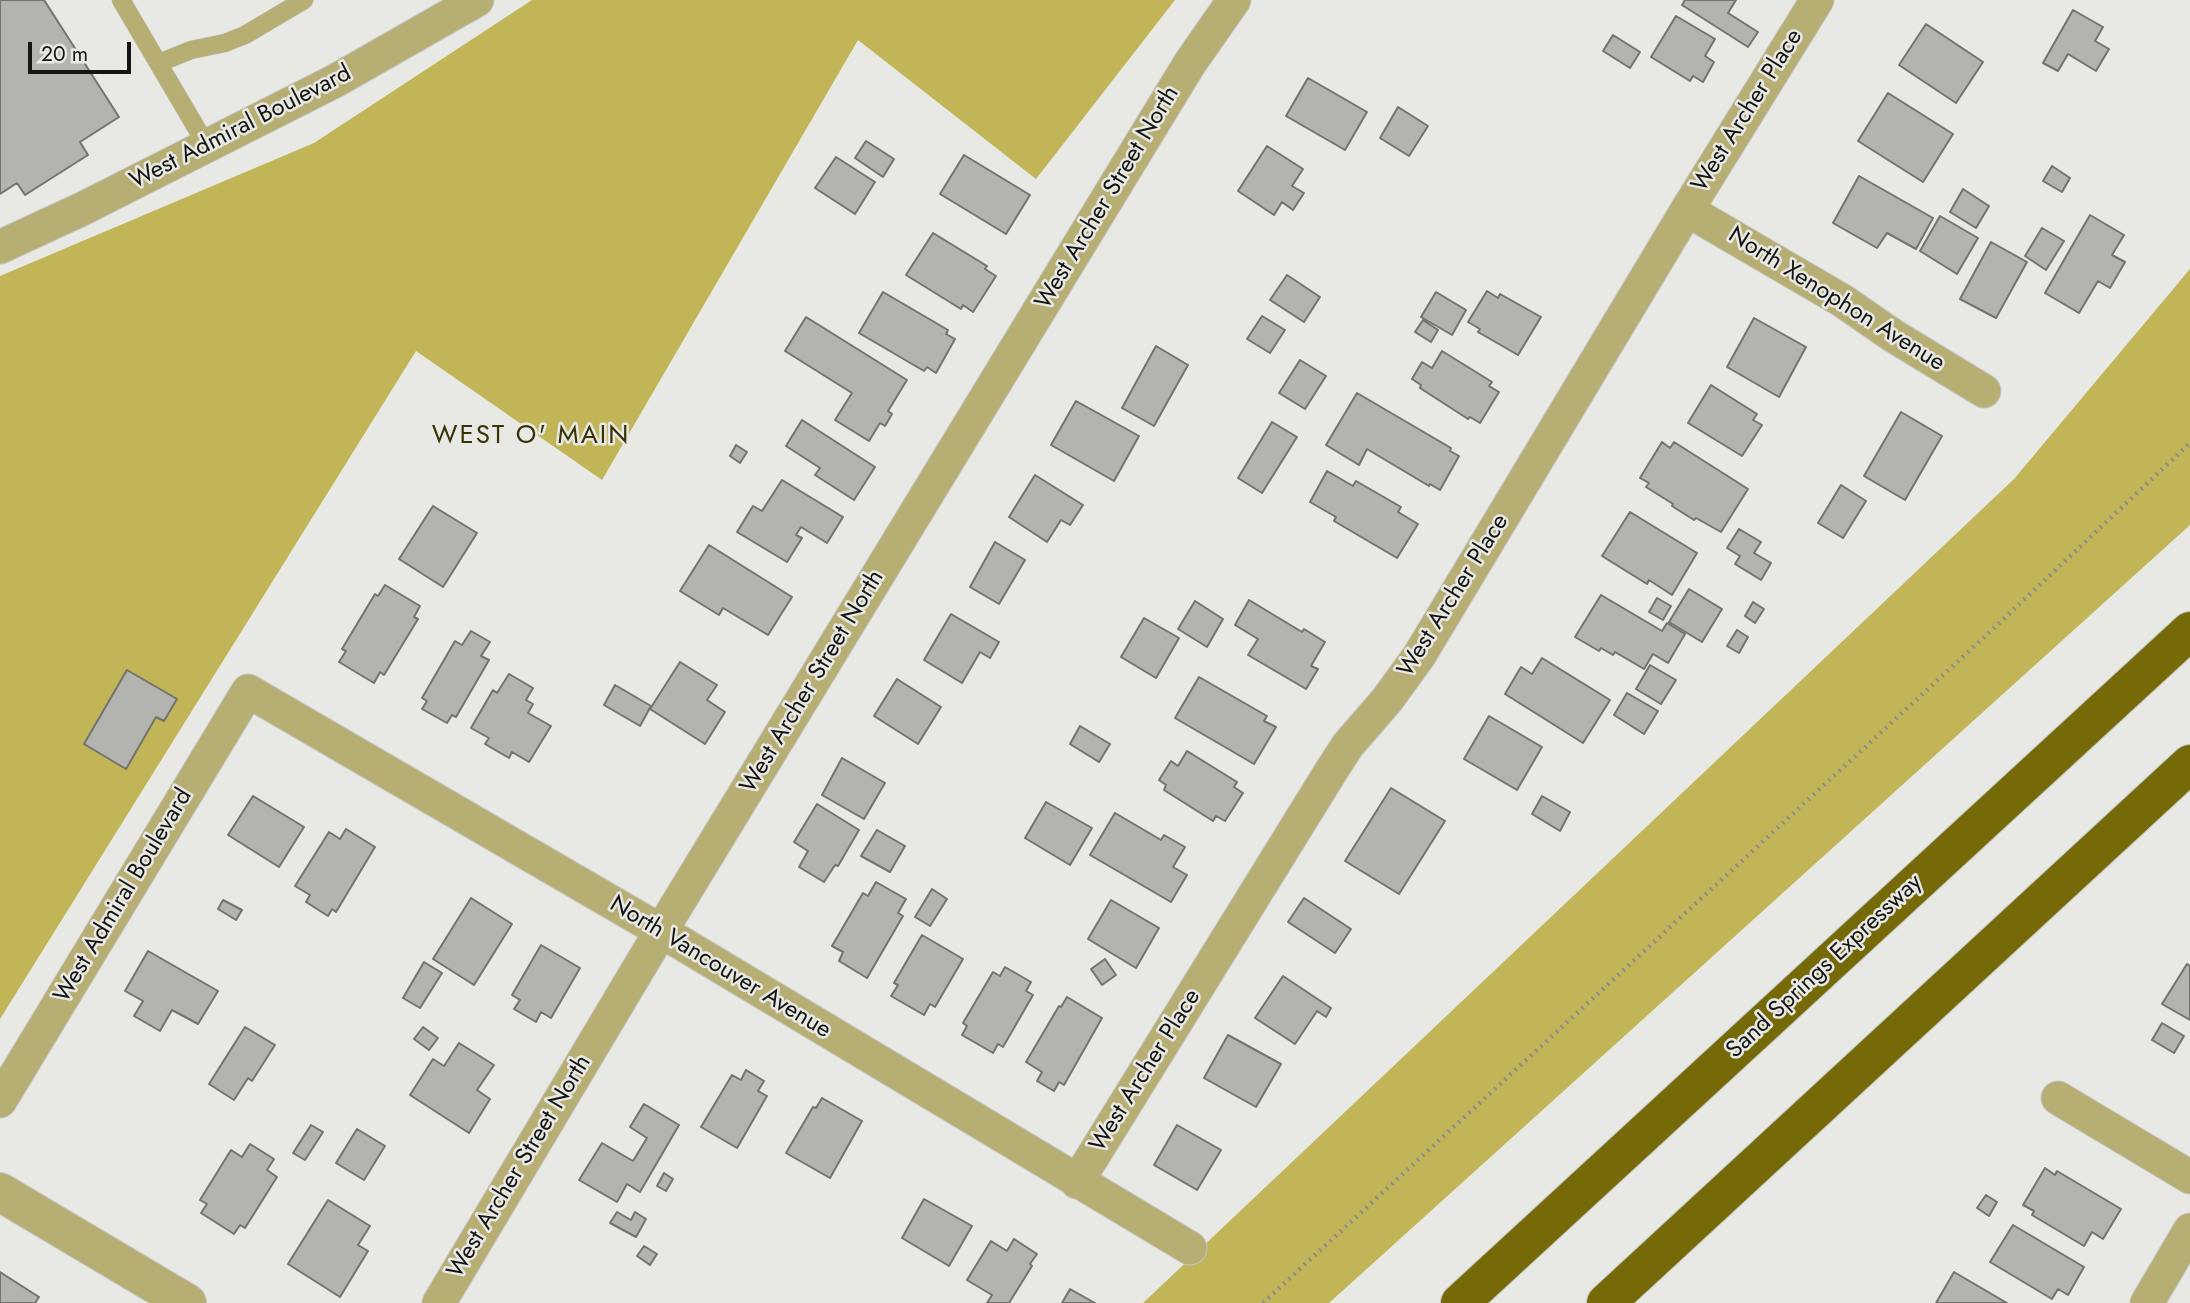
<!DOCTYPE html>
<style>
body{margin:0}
#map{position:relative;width:2190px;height:1303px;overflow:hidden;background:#e8e8e4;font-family:Jost,sans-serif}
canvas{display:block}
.scale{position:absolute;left:28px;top:42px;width:103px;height:32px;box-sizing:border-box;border:4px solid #141412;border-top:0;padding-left:9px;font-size:21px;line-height:24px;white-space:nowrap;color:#141412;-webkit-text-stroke:5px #e8e8e4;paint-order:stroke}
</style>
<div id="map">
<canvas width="2190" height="1303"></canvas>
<div class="scale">20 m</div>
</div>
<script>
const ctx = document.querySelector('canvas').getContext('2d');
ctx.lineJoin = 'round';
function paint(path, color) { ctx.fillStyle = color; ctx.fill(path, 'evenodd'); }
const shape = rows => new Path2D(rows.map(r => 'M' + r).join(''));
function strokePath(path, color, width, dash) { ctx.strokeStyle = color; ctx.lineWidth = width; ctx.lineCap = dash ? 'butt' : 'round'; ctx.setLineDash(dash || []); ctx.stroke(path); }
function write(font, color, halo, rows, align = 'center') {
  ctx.font = font + ' Jost,sans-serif'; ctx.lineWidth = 5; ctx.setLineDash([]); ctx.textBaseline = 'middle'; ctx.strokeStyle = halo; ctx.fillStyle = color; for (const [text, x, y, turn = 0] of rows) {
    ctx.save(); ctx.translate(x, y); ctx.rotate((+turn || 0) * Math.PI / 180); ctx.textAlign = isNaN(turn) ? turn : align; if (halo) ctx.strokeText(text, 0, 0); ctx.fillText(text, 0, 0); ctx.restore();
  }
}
paint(shape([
 [532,0,1175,0,1036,179,858,40,602,480,416,351,0,1019,0,276,314,143],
 [2190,269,2190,525,1329,1303,1143,1303,2014,479]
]), '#c2b557');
const building = shape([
 [0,0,44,0,119,117,80,142,88,155,25,195,17,183,0,194,0,0],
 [1685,0,1736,0,1728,13,1758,32,1748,47,1682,5,1685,0],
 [2073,10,2103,27,2095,41,2109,49,2096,71,2068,54,2058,71,2043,63,2073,10],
 [1676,16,1715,39,1705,56,1714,62,1703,82,1693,76,1690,81,1651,57,1676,16],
 [1926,24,1983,62,1956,103,1899,65,1926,24],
 [1613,35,1640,52,1630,68,1603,51,1613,35],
 [1308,78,1367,112,1345,150,1286,116,1308,78],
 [1888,93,1953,134,1923,182,1858,141,1888,93],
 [1398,107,1428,126,1409,156,1380,138,1398,107],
 [866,141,894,159,883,177,855,158,866,141],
 [1267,146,1303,169,1292,186,1304,193,1293,210,1282,202,1274,215,1238,191,1267,146],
 [964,155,1030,195,1006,234,940,194,964,155],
 [836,157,875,182,855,214,815,188,836,157],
 [2052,166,2070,178,2062,192,2043,181,2052,166],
 [1859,176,1933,218,1916,249,1887,233,1877,248,1833,223,1859,176],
 [1963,189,1989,206,1976,228,1950,212,1963,189],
 [2090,215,2124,235,2112,255,2125,262,2110,288,2098,281,2079,313,2045,293,2090,215],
 [1940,216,1978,238,1957,274,1920,251,1940,216],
 [2042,228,2064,241,2046,270,2025,256,2042,228],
 [933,233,987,266,985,269,996,276,973,312,963,305,961,309,906,275,933,233],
 [1991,242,2027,262,1996,318,1960,299,1991,242],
 [1287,275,1320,297,1304,322,1270,300,1287,275],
 [1487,291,1498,298,1500,294,1541,317,1518,355,1478,332,1480,329,1468,322,1487,291],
 [883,292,948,330,946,334,955,339,936,373,927,367,924,371,859,333,883,292],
 [1436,292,1466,310,1452,335,1421,317,1436,292],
 [1262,316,1285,330,1270,353,1247,339,1262,316],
 [806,317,907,380,888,411,892,414,885,426,880,423,869,441,835,420,852,393,785,351,806,317],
 [1754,318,1806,347,1779,397,1727,367,1754,318],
 [1423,320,1438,330,1431,342,1415,332,1423,320],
 [1156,346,1188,365,1154,426,1122,408,1156,346],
 [1442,351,1492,382,1489,386,1499,392,1480,423,1470,417,1468,419,1420,388,1421,385,1412,379,1422,362,1432,368,1442,351],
 [1300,360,1326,376,1305,409,1279,393,1300,360],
 [1711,385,1757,414,1753,420,1762,425,1742,456,1688,423,1711,385],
 [1357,393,1451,448,1450,451,1459,456,1440,490,1430,484,1429,486,1367,449,1359,465,1326,445,1357,393],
 [1076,401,1139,436,1114,481,1051,445,1076,401],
 [1901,412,1942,436,1905,500,1864,476,1901,412],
 [802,420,875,467,854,500,815,475,820,468,786,446,802,420],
 [1272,422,1297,437,1262,493,1238,478,1272,422],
 [1662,442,1670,448,1674,442,1748,489,1721,532,1696,518,1694,520,1672,506,1673,504,1646,487,1649,483,1640,478,1662,442],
 [736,445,747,452,740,463,730,456,736,445],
 [1327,471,1353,486,1356,481,1401,507,1398,512,1418,524,1397,558,1334,521,1336,517,1310,502,1327,471],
 [1035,475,1083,505,1070,525,1061,520,1047,542,1009,517,1035,475],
 [782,480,843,517,827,543,801,527,796,535,802,538,787,562,737,532,753,506,762,511,782,480],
 [1841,485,1866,501,1843,538,1818,523,1841,485],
 [433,506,477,533,443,587,399,559,433,506],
 [1630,512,1697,553,1672,595,1649,580,1647,584,1602,556,1630,512],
 [1739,529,1761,542,1754,553,1771,563,1761,580,1735,564,1740,556,1727,548,1739,529],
 [995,542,1025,560,999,604,970,587,995,542],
 [709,545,792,597,768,635,723,608,719,615,680,591,709,545],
 [385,585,420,606,414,617,418,619,384,675,380,672,374,683,339,662,346,651,342,649,375,594,378,596,385,585],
 [1689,589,1722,609,1702,642,1669,622,1689,589],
 [1601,595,1662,631,1667,623,1685,634,1668,663,1653,654,1644,669,1615,652,1613,655,1601,648,1599,651,1575,637,1601,595],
 [1657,598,1671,606,1663,620,1649,612,1657,598],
 [1249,600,1302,632,1304,629,1325,642,1311,666,1318,669,1306,689,1248,655,1258,639,1235,625,1249,600],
 [1195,601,1223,619,1207,647,1178,629,1195,601],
 [1753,602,1764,609,1755,623,1745,616,1753,602],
 [951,614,999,642,990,658,980,652,962,683,924,660,951,614],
 [1144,618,1179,638,1156,678,1121,657,1144,618],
 [1737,630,1748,637,1739,653,1727,646,1737,630],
 [471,631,490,642,481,656,489,660,456,717,452,715,447,723,422,709,427,701,422,698,455,641,462,645,471,631],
 [1542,658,1610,700,1583,743,1505,694,1521,667,1532,674,1542,658],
 [680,662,717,685,707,700,725,712,705,744,650,709,680,662],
 [1650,665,1676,680,1661,704,1636,689,1650,665],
 [127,670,177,699,164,721,156,717,126,769,84,744,127,670],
 [509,674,533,688,526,700,533,704,528,713,551,726,529,762,512,752,509,758,485,744,489,738,471,728,493,690,497,693,509,674],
 [1199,677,1267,716,1264,721,1276,727,1254,764,1175,718,1199,677],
 [897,679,941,707,918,744,874,716,897,679],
 [615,685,651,706,640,726,604,705,615,685],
 [1627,693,1658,711,1644,734,1614,715,1627,693],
 [1489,716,1542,747,1517,790,1464,759,1489,716],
 [1080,726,1110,744,1099,762,1070,744,1080,726],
 [1187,751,1237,782,1234,787,1243,793,1225,821,1216,816,1213,821,1164,790,1166,785,1159,780,1171,761,1178,766,1187,751],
 [842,758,885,783,864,819,822,795,842,758],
 [1391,788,1445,821,1399,894,1345,861,1391,788],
 [253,796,304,827,279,867,228,835,253,796],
 [1542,796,1570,812,1560,831,1532,814,1542,796],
 [1046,802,1092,828,1070,865,1025,838,1046,802],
 [817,804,859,830,838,866,835,865,824,882,799,867,808,851,794,842,817,804],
 [1115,813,1161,840,1164,835,1185,847,1173,867,1187,875,1171,902,1090,855,1115,813],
 [346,829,375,847,336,912,332,909,328,916,306,902,310,895,295,886,329,832,340,839,346,829],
 [877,830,905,846,890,872,861,856,877,830],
 [876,882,906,899,898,913,903,916,867,978,839,961,843,952,832,946,863,893,868,896,876,882],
 [932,889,947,899,930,926,915,917,932,889],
 [471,898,512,924,474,985,433,959,471,898],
 [1304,898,1351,929,1335,953,1288,922,1304,898],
 [223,900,242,910,236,920,218,909,223,900],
 [1111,900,1159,928,1136,968,1088,939,1111,900],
 [922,935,963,959,935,1007,930,1004,924,1015,891,996,898,985,894,983,922,935],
 [541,945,580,968,551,1018,541,1012,536,1022,514,1009,520,1000,512,995,541,945],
 [148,951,218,991,198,1024,172,1010,160,1031,134,1016,143,1001,125,991,148,951],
 [1105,959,1116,975,1102,985,1091,969,1105,959],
 [424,962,442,973,420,1008,403,998,424,962],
 [2187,964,2190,966,2190,1020,2162,1004,2187,964],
 [1005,967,1031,982,1026,991,1033,995,1003,1047,998,1044,993,1053,962,1035,967,1026,963,1023,993,972,1000,976,1005,967],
 [1283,976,1331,1008,1326,1017,1317,1011,1295,1044,1255,1018,1283,976],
 [1067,997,1102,1018,1064,1085,1059,1082,1054,1091,1037,1081,1042,1072,1026,1062,1059,1006,1061,1007,1067,997],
 [2162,1023,2184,1036,2174,1053,2152,1040,2162,1023],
 [245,1027,275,1045,252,1081,248,1078,234,1100,209,1084,245,1027],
 [423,1027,438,1038,429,1050,414,1039,423,1027],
 [1228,1035,1281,1064,1256,1107,1204,1078,1228,1035],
 [459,1043,494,1065,477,1090,490,1099,469,1133,410,1095,433,1059,444,1066,459,1043],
 [746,1070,764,1081,758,1091,767,1096,737,1148,701,1127,732,1075,741,1080,746,1070],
 [822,1098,862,1121,830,1178,786,1153,813,1107,816,1108,822,1098],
 [644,1104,679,1125,640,1192,627,1184,617,1202,579,1180,602,1143,633,1161,647,1138,630,1127,644,1104],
 [311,1125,323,1132,305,1160,293,1153,311,1125],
 [1177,1125,1221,1150,1197,1190,1154,1165,1177,1125],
 [357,1129,385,1146,364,1180,336,1163,357,1129],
 [250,1144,274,1159,267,1170,277,1177,245,1228,240,1225,234,1234,201,1213,207,1204,200,1200,231,1150,242,1157,250,1144],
 [2045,1168,2055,1175,2057,1171,2121,1209,2103,1239,2092,1232,2084,1246,2032,1215,2034,1211,2023,1205,2045,1168],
 [664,1173,673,1179,666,1191,657,1186,664,1173],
 [1986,1195,1997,1202,1989,1216,1977,1208,1986,1195],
 [924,1199,972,1226,949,1266,902,1238,924,1199],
 [328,1200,370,1226,358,1245,368,1251,340,1297,288,1264,328,1200],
 [617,1212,631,1220,635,1212,646,1219,636,1237,610,1223,617,1212],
 [2013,1225,2084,1267,2068,1295,2058,1289,2052,1299,1990,1262,2013,1225],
 [1014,1239,1037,1254,1030,1264,1032,1266,1009,1303,987,1303,992,1295,967,1280,991,1241,1007,1251,1014,1239],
 [644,1246,657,1254,650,1265,637,1256,644,1246],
 [0,1272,39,1297,35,1303,0,1303,0,1272],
 [1954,1272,2007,1303,1936,1303,1954,1272],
 [1070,1289,1095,1303,1062,1303,1070,1289]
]);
paint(building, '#b3b3af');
strokePath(building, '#73736f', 2);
const service = shape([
 [121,0,207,146],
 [159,63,191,50,225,43,245,35,304,0]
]);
const minor = shape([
 [1687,210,1843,301,1892,335,1984,391],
 [0,247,82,209,335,81,477,0],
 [2058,1098,2190,1177],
 [0,1101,248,691,661,931,1190,1248],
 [1077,1182,1333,768,1348,745,1387,700,1419,656,1687,210,1817,0],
 [439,1303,661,931,1065,268,1190,63,1234,0],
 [2147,1303,2190,1230]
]);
const tertiary = shape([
 [0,1192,187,1303]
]);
const motorway = shape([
 [1460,1303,2190,631],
 [1606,1303,2190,764]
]);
strokePath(service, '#c6c6c2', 19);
strokePath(minor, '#c6c6c2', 35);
strokePath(tertiary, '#c6c6c2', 40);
strokePath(motorway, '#c6c6c2', 40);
strokePath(shape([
 [1263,1303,1993,629,2190,443]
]), '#8d8d8a', 4.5, [2, 5]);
strokePath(service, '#b7ae73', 18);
strokePath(minor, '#b7ae73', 33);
strokePath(tertiary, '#b7ae73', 38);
strokePath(motorway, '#766a08', 38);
write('24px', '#141412', '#e8e8e4', [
 ["West Archer Place",1748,111,-58],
 ["West Admiral Boulevard",241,128,-27],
 ["West Archer Street North",1108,198,-59],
 ["North Xenophon Avenue",1836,300,32],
 ["West Archer Place",1454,596,-58],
 ["West Archer Street North",813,682,-59],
 ["West Admiral Boulevard",124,896,-59],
 ["Sand Springs Expressway",1825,967,-43],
 ["North Vancouver Avenue",720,968,31],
 ["West Archer Place",1146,1071,-58],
 ["West Archer Street North",520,1167,-59]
]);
ctx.letterSpacing = '2px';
write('26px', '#383207', '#e8e8e4', [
 ["WEST O' MAIN",531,437]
]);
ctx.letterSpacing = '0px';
</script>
